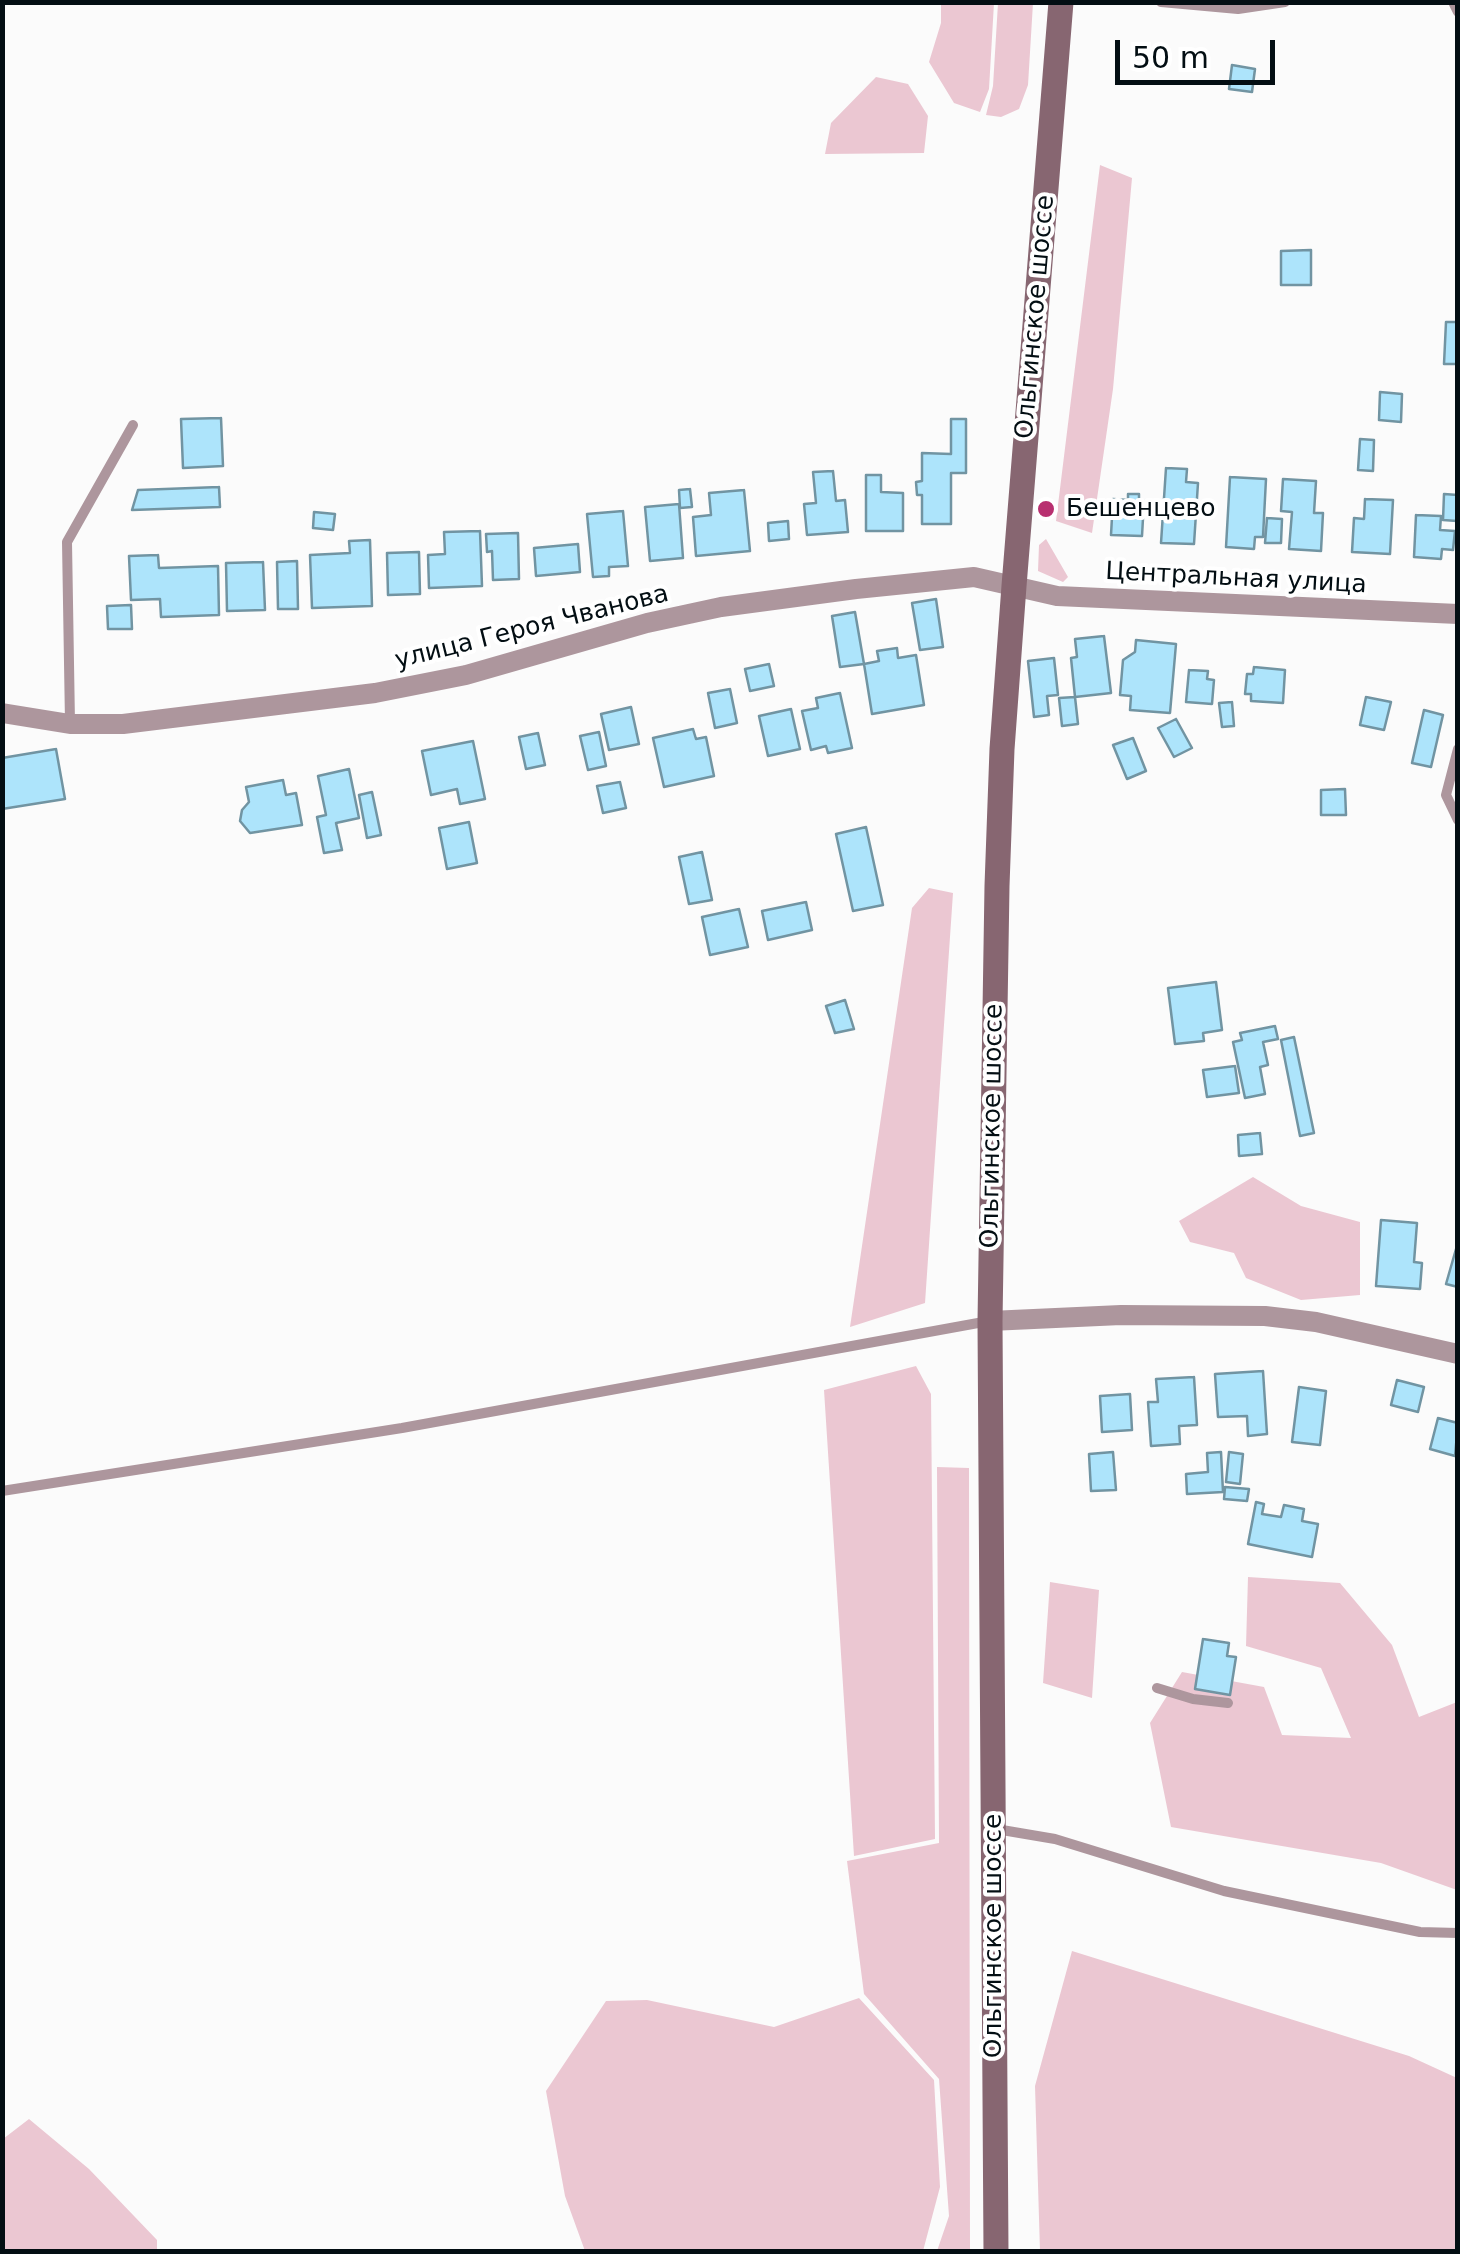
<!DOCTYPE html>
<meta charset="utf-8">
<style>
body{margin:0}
#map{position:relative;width:1460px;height:2254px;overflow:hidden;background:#fbfbfb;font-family:"DejaVu Sans",sans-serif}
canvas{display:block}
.frame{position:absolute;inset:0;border:5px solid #030e13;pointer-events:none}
.scale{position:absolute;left:1115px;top:40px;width:160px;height:45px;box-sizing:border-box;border:5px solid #030e13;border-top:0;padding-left:12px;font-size:30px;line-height:35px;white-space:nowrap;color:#030e13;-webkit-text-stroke:8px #fff;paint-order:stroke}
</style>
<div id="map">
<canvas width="1460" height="2254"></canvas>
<div class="frame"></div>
<div class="scale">50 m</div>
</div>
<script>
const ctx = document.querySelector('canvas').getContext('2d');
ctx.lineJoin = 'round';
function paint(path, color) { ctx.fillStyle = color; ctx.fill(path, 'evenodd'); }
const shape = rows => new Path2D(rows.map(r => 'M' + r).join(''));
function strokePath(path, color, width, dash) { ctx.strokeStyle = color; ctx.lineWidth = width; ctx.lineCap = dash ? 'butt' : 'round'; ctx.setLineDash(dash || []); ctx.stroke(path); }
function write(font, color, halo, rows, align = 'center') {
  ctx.font = font + ' "DejaVu Sans",sans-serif'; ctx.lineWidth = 8; ctx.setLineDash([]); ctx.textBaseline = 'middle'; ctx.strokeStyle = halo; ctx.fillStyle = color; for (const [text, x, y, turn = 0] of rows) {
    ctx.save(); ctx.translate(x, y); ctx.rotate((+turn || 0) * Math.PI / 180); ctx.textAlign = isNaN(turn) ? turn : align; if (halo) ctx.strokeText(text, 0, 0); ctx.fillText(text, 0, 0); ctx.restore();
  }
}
paint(shape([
 [941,3,994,3,989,89,980,112,954,103,929,62,941,23],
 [998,3,1033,3,1028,85,1019,109,1001,117,986,115,993,86],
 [876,77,908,84,928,116,924,153,825,154,831,123],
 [1100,165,1132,178,1113,389,1092,533,1056,521],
 [1046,539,1068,577,1063,582,1038,571,1039,545],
 [929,888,953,893,925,1303,850,1327,912,908],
 [1253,1177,1301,1206,1360,1222,1360,1295,1301,1300,1246,1278,1234,1253,1190,1242,1179,1221],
 [916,1366,931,1394,935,1839,854,1856,824,1390],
 [937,1467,969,1468,970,2252,937,2251,949,2216,939,2079,864,1994,847,1861,939,1843],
 [1248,1577,1340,1583,1392,1645,1419,1717,1457,1702,1457,1890,1381,1863,1171,1827,1150,1723,1182,1672,1264,1687,1282,1735,1351,1738,1321,1668,1246,1646],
 [1050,1582,1099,1590,1092,1698,1043,1683],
 [1072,1951,1409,2056,1457,2078,1457,2251,1040,2251,1035,2086],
 [859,1998,934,2080,940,2187,923,2251,585,2251,565,2196,546,2091,606,2001,647,2000,774,2027],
 [29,2119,89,2169,157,2240,157,2251,3,2251,3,2139]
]), '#ebc7d2');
const building = shape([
 [1232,65,1255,69,1252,92,1229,89,1232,65],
 [1311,250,1311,285,1281,285,1281,251,1311,250],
 [1446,322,1458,322,1458,364,1444,364,1446,322],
 [1380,392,1402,394,1401,422,1379,420,1380,392],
 [221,418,223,466,183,468,181,419,221,418],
 [951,419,966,419,966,473,951,473,951,524,922,524,922,495,917,495,916,482,922,481,922,453,951,454,951,419],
 [1360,439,1374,440,1373,471,1358,470,1360,439],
 [1166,468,1187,469,1186,482,1198,483,1194,544,1161,543,1166,468],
 [833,471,836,501,845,500,848,532,807,535,804,504,816,503,813,472,833,471],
 [866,475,881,475,881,492,903,493,903,531,866,531,866,475],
 [1230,477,1266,479,1263,537,1255,537,1254,549,1226,547,1230,477],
 [1283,479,1316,481,1314,513,1323,513,1321,551,1289,549,1292,512,1281,511,1283,479],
 [219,487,220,507,132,510,138,490,219,487],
 [690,489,692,507,680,508,679,490,690,489],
 [744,490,750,551,696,556,693,517,711,515,709,493,744,490],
 [1128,494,1139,494,1139,500,1144,501,1142,536,1111,535,1113,499,1128,500,1128,494],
 [1444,494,1458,495,1457,521,1443,520,1444,494],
 [1365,499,1393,500,1390,554,1352,552,1354,518,1364,519,1365,499],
 [679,504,683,558,650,561,645,507,679,504],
 [623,511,628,566,609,567,609,576,593,577,587,514,623,511],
 [314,512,335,514,333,530,313,528,314,512],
 [1416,515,1441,516,1440,530,1455,531,1453,550,1442,549,1441,559,1414,557,1416,515],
 [1267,518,1282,519,1281,543,1265,543,1267,518],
 [788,521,789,539,769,541,768,523,788,521],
 [480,531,482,586,429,588,428,555,445,554,444,532,480,531],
 [518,533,519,579,493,580,492,551,487,552,486,534,518,533],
 [370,540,372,606,312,608,310,555,350,553,349,541,370,540],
 [578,544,580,572,536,576,534,548,578,544],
 [419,552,420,594,388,595,387,553,419,552],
 [158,555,159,568,218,566,219,615,161,617,160,599,131,600,129,556,158,555],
 [297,561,298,609,278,609,277,562,297,561],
 [263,562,265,610,227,611,226,563,263,562],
 [936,599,943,647,920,650,912,603,936,599],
 [131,605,132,629,108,629,107,606,131,605],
 [855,612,864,664,840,667,832,616,855,612],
 [1104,636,1111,693,1075,697,1071,658,1077,657,1075,639,1104,636],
 [1136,640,1176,644,1170,713,1130,710,1131,696,1120,695,1123,660,1135,652,1136,640],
 [897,648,898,658,916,655,924,705,872,714,864,664,879,661,877,651,897,648],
 [1054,658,1058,695,1047,696,1049,715,1034,717,1028,661,1054,658],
 [769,664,774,686,750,691,745,669,769,664],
 [1254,667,1285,670,1283,703,1251,701,1251,694,1245,694,1247,674,1253,674,1254,667],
 [1189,670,1208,671,1207,679,1214,680,1212,704,1186,702,1189,670],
 [730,689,737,723,715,728,708,693,730,689],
 [840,693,852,748,828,753,826,746,811,750,802,711,818,708,816,698,840,693],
 [1075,697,1078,724,1062,726,1059,698,1075,697],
 [1366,697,1391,702,1384,730,1360,725,1366,697],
 [1232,702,1234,726,1222,727,1219,703,1232,702],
 [631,707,639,744,609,750,601,714,631,707],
 [791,709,800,749,768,756,759,716,791,709],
 [1424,710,1443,715,1431,767,1412,763,1424,710],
 [1176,719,1192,748,1174,757,1158,728,1176,719],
 [693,729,696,739,706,737,714,776,664,787,653,738,693,729],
 [599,732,606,766,588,770,580,736,599,732],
 [538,733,545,765,526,769,519,737,538,733],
 [1133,738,1146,771,1127,779,1113,745,1133,738],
 [473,741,485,799,460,804,457,789,431,795,422,751,473,741],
 [56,749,65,799,2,809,2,758,56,749],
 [349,769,359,818,336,823,342,850,324,853,317,817,326,815,318,776,349,769],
 [283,780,286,795,296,793,302,825,250,833,240,821,242,810,249,802,246,787,283,780],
 [620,782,626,808,603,813,597,786,620,782],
 [1345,789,1346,815,1321,815,1321,790,1345,789],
 [372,792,381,835,367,838,359,795,372,792],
 [469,822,477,863,447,869,439,828,469,822],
 [866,827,883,905,853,911,836,834,866,827],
 [702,852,712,900,689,904,679,857,702,852],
 [806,902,812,930,768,940,762,911,806,902],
 [739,909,748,947,710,955,702,917,739,909],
 [1216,982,1222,1030,1203,1033,1204,1041,1175,1044,1168,988,1216,982],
 [845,1000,854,1029,835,1033,826,1006,845,1000],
 [1275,1026,1278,1039,1263,1042,1268,1065,1260,1067,1265,1094,1245,1098,1233,1042,1242,1040,1240,1033,1275,1026],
 [1294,1037,1314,1133,1300,1136,1281,1040,1294,1037],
 [1235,1066,1239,1093,1207,1097,1203,1070,1235,1066],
 [1260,1133,1262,1154,1239,1156,1238,1135,1260,1133],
 [1381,1220,1417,1223,1414,1262,1422,1263,1420,1289,1376,1286,1381,1220],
 [1458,1242,1458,1287,1446,1284,1458,1242],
 [1263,1371,1267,1434,1248,1436,1247,1416,1218,1417,1215,1374,1263,1371],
 [1194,1377,1197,1425,1179,1426,1180,1444,1151,1446,1148,1402,1158,1402,1156,1379,1194,1377],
 [1397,1380,1424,1387,1418,1412,1391,1405,1397,1380],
 [1299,1387,1326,1391,1320,1445,1292,1442,1299,1387],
 [1130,1394,1132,1430,1102,1432,1100,1396,1130,1394],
 [1438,1418,1458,1423,1455,1456,1430,1449,1438,1418],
 [1113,1452,1116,1490,1091,1491,1089,1454,1113,1452],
 [1221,1452,1223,1492,1187,1494,1186,1474,1208,1472,1207,1453,1221,1452],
 [1229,1452,1243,1454,1240,1484,1226,1482,1229,1452],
 [1225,1487,1249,1489,1247,1501,1224,1499,1225,1487],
 [1256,1502,1264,1504,1262,1514,1281,1517,1284,1505,1304,1509,1302,1521,1318,1524,1312,1557,1248,1544,1256,1502],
 [1203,1639,1229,1643,1227,1656,1236,1657,1230,1695,1195,1689,1203,1639]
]);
paint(building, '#ade4fb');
strokePath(building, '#7194a2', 2.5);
strokePath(shape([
 [1161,2,1238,9,1285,2],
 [1453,2,1458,12],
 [70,723,67,542,133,425],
 [1458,749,1446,795,1458,820],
 [2,1491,402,1428,989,1321],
 [1157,1688,1193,1699,1228,1703],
 [996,1829,1055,1839,1224,1891,1420,1932,1458,1933]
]), '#ad969d', 10);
strokePath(shape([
 [2,713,70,724,123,724,375,693,466,675,647,623,721,607,856,589,974,577,1057,596,1458,614],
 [990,1321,1121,1315,1265,1316,1316,1322,1458,1354]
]), '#ad969d', 20);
strokePath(shape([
 [996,2252,990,1321,997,886,1002,749,1014,586,1061,2]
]), '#876671', 25);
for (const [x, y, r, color] of [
 [1046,509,10,"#b83070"]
]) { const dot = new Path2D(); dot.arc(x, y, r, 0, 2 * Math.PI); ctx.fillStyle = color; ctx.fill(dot); strokePath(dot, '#fff', 4); }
write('25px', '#030e13', '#fff', [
 ["Ольгинское шоссе",1036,317,-85],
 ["Центральная улица",1236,579,3],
 ["улица Героя Чванова",532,628,-14],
 ["Ольгинское шоссе",993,1126,-89],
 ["Ольгинское шоссе",994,1936,-90]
]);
write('25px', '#030e13', '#fff', [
 ["Бешенцево",1066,509]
], 'left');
</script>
